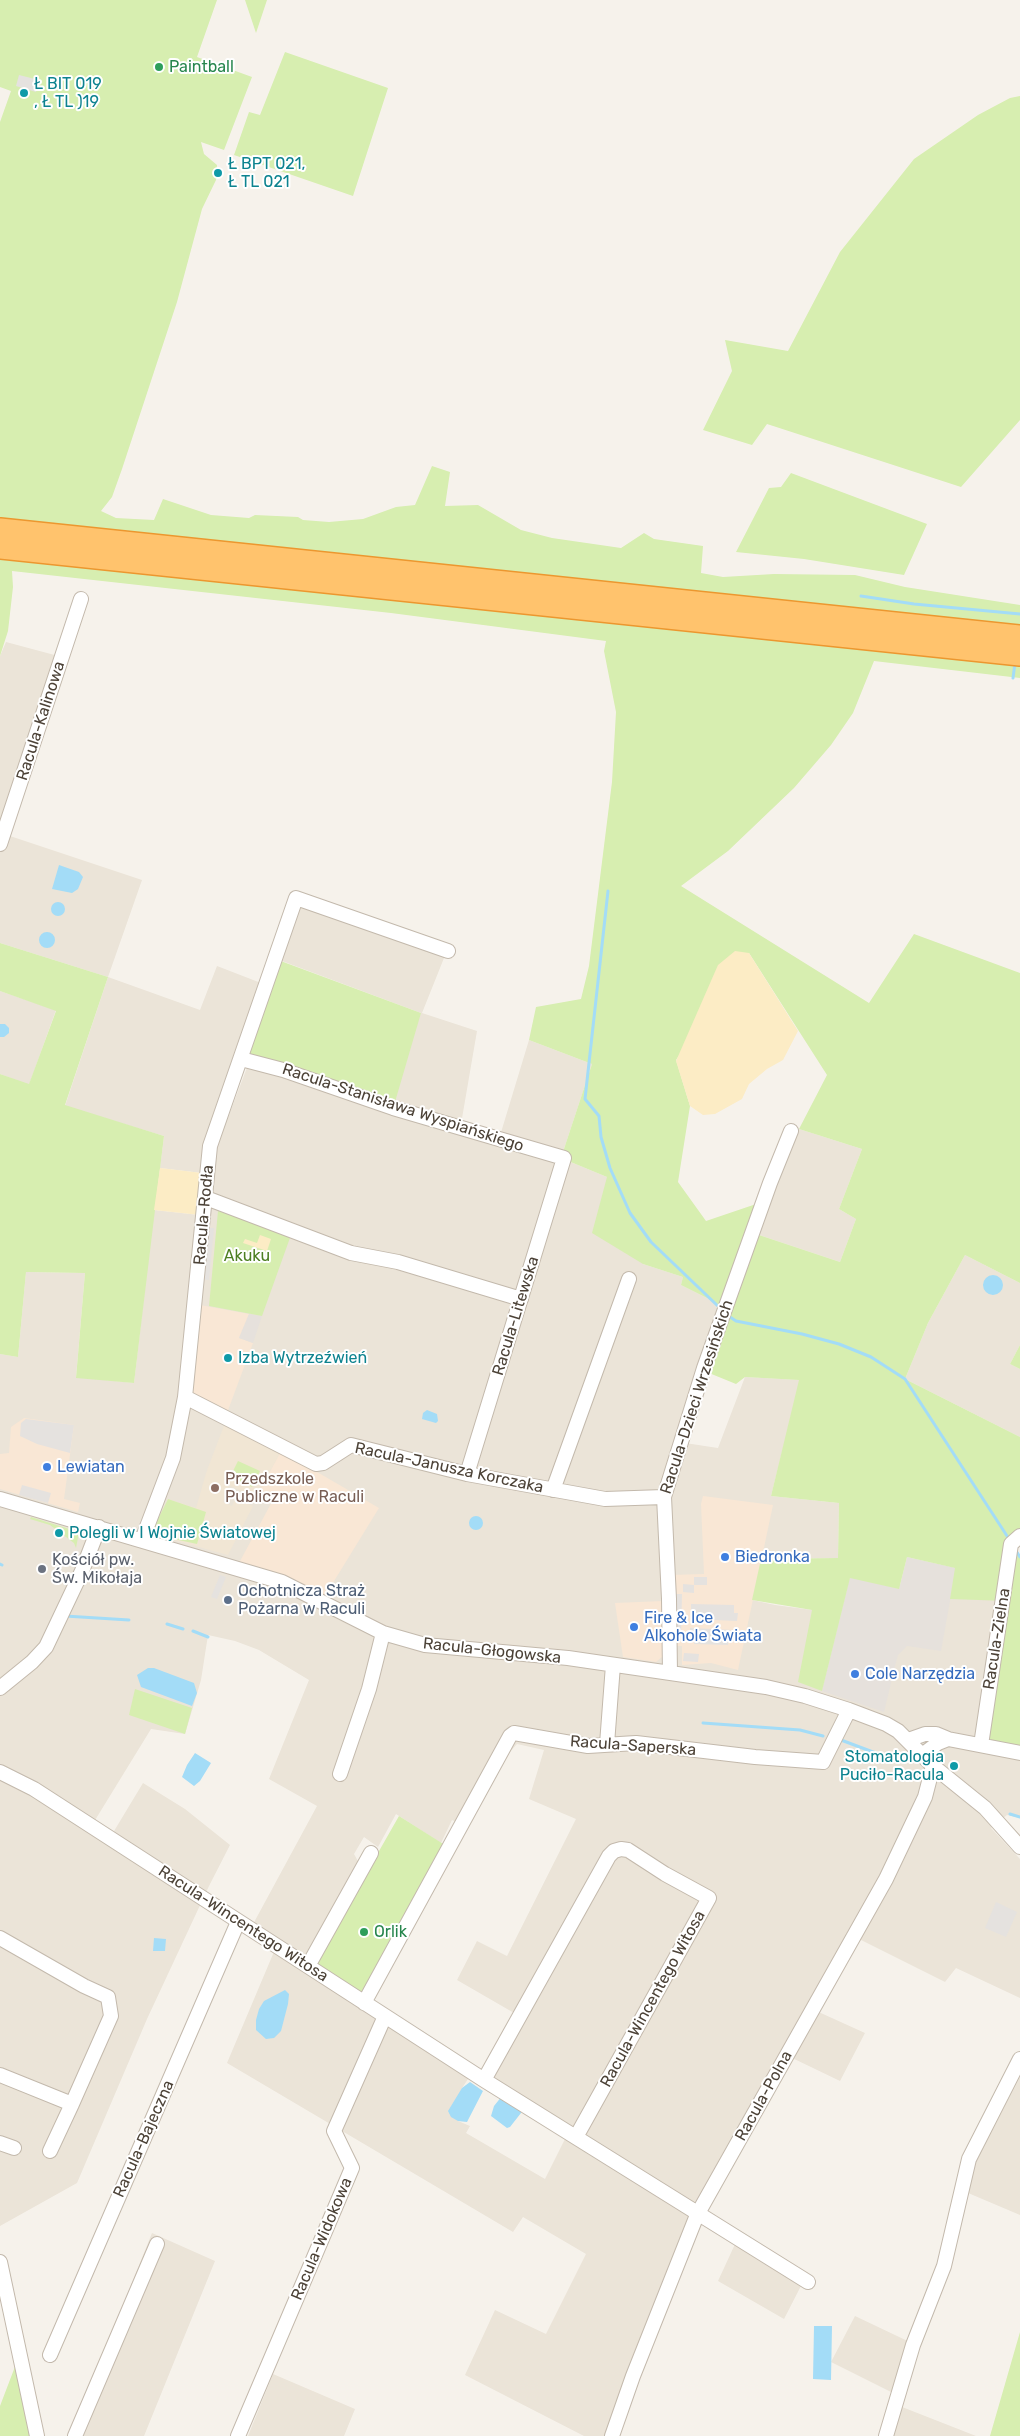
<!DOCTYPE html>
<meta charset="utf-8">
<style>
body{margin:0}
canvas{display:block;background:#f6f2eb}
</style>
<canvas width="1020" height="2436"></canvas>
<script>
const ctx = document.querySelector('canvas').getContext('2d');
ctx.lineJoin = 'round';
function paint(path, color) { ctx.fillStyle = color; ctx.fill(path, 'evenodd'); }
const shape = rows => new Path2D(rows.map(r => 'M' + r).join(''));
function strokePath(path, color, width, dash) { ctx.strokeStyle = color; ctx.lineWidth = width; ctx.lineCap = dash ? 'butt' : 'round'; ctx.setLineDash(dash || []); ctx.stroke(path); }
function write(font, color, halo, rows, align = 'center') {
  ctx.font = font + ' Rubik,sans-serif'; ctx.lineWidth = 4; ctx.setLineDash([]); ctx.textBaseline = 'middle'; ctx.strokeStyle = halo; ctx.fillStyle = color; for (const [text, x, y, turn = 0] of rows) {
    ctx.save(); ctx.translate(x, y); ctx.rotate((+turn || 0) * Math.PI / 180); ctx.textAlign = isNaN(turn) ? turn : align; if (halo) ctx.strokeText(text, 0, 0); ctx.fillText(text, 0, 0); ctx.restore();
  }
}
paint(shape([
 [6,642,62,657,7,835,142,880,108,977,200,1010,217,966,261,983,202,1173,160,1168,164,1136,65,1106,108,977,0,943,0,656],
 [298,897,448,948,422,1013,477,1031,460,1130,499,1139,529,1040,592,1064,561,1158,607,1177,643,1264,683,1277,681,1285,713,1301,725,1313,685,1443,718,1448,745,1377,800,1380,771,1496,839,1503,838,1558,761,1559,752,1600,775,1605,812,1610,822,1690,850,1577,1007,1601,987,1740,1020,1746,1020,1818,1007,1815,991,1828,1020,1859,1020,1998,956,1968,945,1982,853,1936,812,2009,865,2033,840,2081,786,2055,696,2216,615,2436,584,2436,465,2375,495,2310,546,2334,586,2254,523,2217,513,2232,227,2063,276,1947,472,2073,462,2088,458,2121,470,2126,466,2133,545,2179,567,2135,485,2082,521,2017,457,1980,477,1941,507,1956,576,1819,529,1799,544,1750,517,1744,476,1790,460,1824,452,1820,441,1843,396,1814,378,1847,364,1837,354,1854,359,1863,311,1953,303,1957,252,1926,317,1806,269,1779,309,1680,259,1650,235,1641,208,1635,201,1680,185,1734,151,1729,89,1830,108,1841,143,1783,185,1809,230,1845,209,1886,147,2019,77,2183,0,2226,0,1354,18,1357,26,1272,85,1273,76,1377,134,1383,154,1210,199,1215,212,1146,229,1115,248,1065,421,1013,274,958],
 [0,991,56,1010,29,1085,0,1074],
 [799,1129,862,1149,839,1209,856,1219,840,1262,756,1234,784,1156],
 [965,1255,1020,1283,1020,1345,1010,1364,1020,1369,1020,1437,905,1379,928,1323],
 [1020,2056,1020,2215,961,2190],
 [152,2233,215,2261,144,2436,70,2436],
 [736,2242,803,2282,784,2319,718,2281],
 [855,2316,916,2345,899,2396,831,2362],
 [273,2374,355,2409,344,2436,248,2436],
 [897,2405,976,2436,889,2436]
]), '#ebe4d8');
paint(shape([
 [200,1305,249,1314,239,1338,253,1343,227,1413,191,1393],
 [24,1418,74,1425,64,1499,80,1503,78,1512,0,1489,0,1454,9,1453,11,1427],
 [281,1451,379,1508,323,1599,239,1563,274,1498,259,1491],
 [703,1496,773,1505,738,1670,711,1663,682,1665,682,1646,672,1646,671,1575,704,1574,701,1504],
 [663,1601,665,1637,662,1657,656,1662,623,1657,615,1603]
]), '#f9e7d5');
paint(shape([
 [249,1314,262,1316,253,1343,239,1338],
 [907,1557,956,1568,941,1651,907,1646,898,1655,895,1666,884,1712,822,1691,850,1577,899,1589]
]), '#e6e1dc');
paint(shape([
 [225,1423,281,1451,256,1498,229,1485,223,1502,232,1506,236,1498,253,1506,228,1555,155,1535,154,1527,168,1499,196,1508,206,1473]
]), '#f1e6d4');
paint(shape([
 [0,0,217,0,197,57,252,77,224,150,201,142,204,154,217,165,216,180,202,209,177,302,122,469,112,497,101,511,116,518,154,520,163,499,211,515,249,518,255,515,298,517,303,520,329,522,363,519,396,507,415,505,432,466,450,472,445,506,478,505,521,530,552,538,621,548,644,533,654,539,703,546,701,573,723,577,774,574,855,575,905,587,1020,605,1020,678,874,661,853,713,831,745,794,788,728,851,681,886,869,1003,914,934,1020,973,1020,1283,965,1255,928,1323,905,1379,1020,1437,1020,1537,1012,1544,1020,1557,1020,1746,987,1740,1007,1601,950,1599,955,1568,907,1557,899,1589,850,1578,822,1691,798,1682,812,1610,752,1600,761,1559,838,1558,839,1503,771,1496,799,1380,745,1377,736,1384,709,1373,725,1313,713,1301,681,1285,683,1277,643,1264,592,1233,607,1177,561,1158,592,1064,529,1040,536,1007,581,999,589,966,612,782,616,712,604,651,606,641,391,613,12,571,13,587,8,631,0,656,0,122,11,91,0,87],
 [749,953,827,1075,799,1129,862,1149,839,1209,856,1219,840,1262,756,1234,765,1201,706,1221,678,1182,690,1106,676,1060],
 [245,0,267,0,256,33],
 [285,52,388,88,353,196,234,155,249,112,260,115],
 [1020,96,1020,420,961,487,767,424,752,445,703,430,732,371,725,340,788,351,840,252,914,159,978,115,1010,98],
 [791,473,927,524,904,575,804,559,736,552,769,488,781,487],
 [0,943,108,977,65,1105,164,1136,134,1383,76,1378,85,1273,26,1272,18,1357,0,1354,0,1074,29,1084,56,1011,0,991],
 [278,960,421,1013,395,1102,246,1056],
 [218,1211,291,1235,262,1316,209,1306],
 [1020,1345,1020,1369,1010,1364],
 [238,1461,260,1471,252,1487,230,1477],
 [168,1499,206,1512,197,1544,155,1535,154,1527],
 [31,1517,79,1532,76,1548,74,1543,50,1525,30,1519],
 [135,1689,192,1708,185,1734,129,1715],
 [399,1816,448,1847,362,1994,314,1965],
 [1020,2332,1020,2436,990,2436],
 [16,2364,31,2436,0,2436,0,2406]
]), '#d7eeb0');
paint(shape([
 [735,951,749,953,798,1031,783,1060,767,1069,749,1084,742,1099,715,1114,703,1115,690,1106,676,1061,718,965],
 [160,1168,202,1173,200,1215,154,1210],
 [260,1235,271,1239,267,1251,243,1243,245,1239,257,1243]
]), '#fcecc5');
paint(shape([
 [19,75,39,80,36,92,16,86],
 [206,1228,214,1228,209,1280,201,1279],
 [26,1419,74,1425,70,1453,37,1444,20,1436,21,1423],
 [22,1485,51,1493,48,1503,19,1495],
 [220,1575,226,1577,217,1599,211,1597],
 [694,1577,707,1577,707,1585,694,1585,694,1593,683,1592,683,1584,694,1585],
 [675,1594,682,1594,681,1636,673,1636],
 [691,1604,734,1605,734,1613,738,1613,737,1621,691,1619],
 [690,1628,734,1630,733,1638,729,1638,728,1645,694,1644,694,1636,690,1636],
 [684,1653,699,1654,698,1662,683,1661],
 [996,1902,1017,1912,1006,1937,985,1928]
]), '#e5e2df');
paint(shape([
 [59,865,79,872,83,877,78,889,72,893,52,889],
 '51 909a7 7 0 1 1 14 0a7 7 0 1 1-14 0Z',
 '39 940a8 8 0 1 1 16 0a8 8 0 1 1-16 0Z',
 [0,1024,5,1024,9,1028,9,1033,4,1037,0,1037],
 '983 1285a10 10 0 1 1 20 0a10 10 0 1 1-20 0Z',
 [427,1410,437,1414,438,1421,436,1423,422,1419,423,1413],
 '469 1523a7 7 0 1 1 14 0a7 7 0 1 1-14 0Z',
 [148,1668,154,1668,194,1683,197,1693,192,1706,141,1687,137,1675],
 [195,1753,211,1763,200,1781,194,1786,182,1777,187,1765],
 [154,1938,166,1939,165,1951,153,1951],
 [285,1990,289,1994,288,2004,281,2031,274,2038,266,2039,256,2030,256,2020,259,2009,264,2001],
 [470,2082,483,2091,467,2122,458,2121,451,2117,448,2111,462,2088],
 [502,2096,521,2108,521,2113,510,2127,507,2128,491,2116,494,2106],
 [814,2326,832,2326,831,2380,813,2379]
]), '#a3dcf7');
strokePath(shape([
 [861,596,914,604,1020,614],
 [1013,678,1015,663],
 [608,891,585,1099,599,1116,601,1137,610,1168,630,1213,651,1242,721,1309],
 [727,1315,736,1321,802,1334,839,1344,871,1357,905,1379,1009,1539],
 [1015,1549,1020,1557],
 [0,1564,2,1565],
 [65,1616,129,1620],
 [167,1624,183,1629],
 [193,1631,208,1637],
 [703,1723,800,1730,823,1736],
 [841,1740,889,1758],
 [1010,1814,1020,1817]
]), '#a3dcf7', 3);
const minor = shape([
 [0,844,81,599],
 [241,1059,283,1070,393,1108,564,1158,467,1474],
 [206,1198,351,1253,398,1262,521,1299],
 [185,1397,316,1464,323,1463,351,1445,467,1474,605,1499,664,1497],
 [553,1490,629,1279],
 [0,1499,282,1582,383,1633,425,1645,568,1658,766,1687,805,1696,849,1710,886,1724,898,1731,933,1766,985,1808,1020,1847],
 [142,1540,173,1458,185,1397,210,1146,296,898,448,951],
 [670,1673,669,1599,664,1497,704,1368,770,1183,791,1131],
 [0,1688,32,1662,46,1647,82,1571,99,1527],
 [908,1740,925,1734,936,1734,948,1739,1020,1753],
 [607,1744,613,1665],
 [981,1745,1011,1544,1020,1536],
 [922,1755,938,1743,948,1739],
 [0,1772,34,1789,484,2080,808,2282],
 [340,1774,369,1689,383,1633],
 [0,1938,84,1986,108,1997,111,2016,72,2104,0,2075],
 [308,1966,371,1853],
 [364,2003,510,1736,514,1733,588,1746,636,1743,755,1757,823,1762,849,1710],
 [484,2080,609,1856,614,1851,621,1849,628,1850,665,1874,709,1898,576,2137],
 [0,2143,14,2148],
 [50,2151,72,2104],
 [0,2262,37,2436],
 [50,2355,238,1922],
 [75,2436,157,2244],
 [238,2436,352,2168,334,2131,385,2016],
 [612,2436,633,2376,697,2215,886,1879,925,1797,933,1766],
 [886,2436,913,2345,944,2266,969,2159,1020,2059]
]);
const highway = shape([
 [0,529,1020,636],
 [0,548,1020,655]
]);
strokePath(minor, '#c3b9ac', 16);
strokePath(highway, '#ec972f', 24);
strokePath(minor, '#fff', 14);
strokePath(highway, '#ffc36d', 21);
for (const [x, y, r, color] of [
 [159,67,5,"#2e9e5b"],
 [24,93,5,"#0f9aa8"],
 [218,173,5,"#0f9aa8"],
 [228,1358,5,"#0f9aa8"],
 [47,1467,5,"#3f7fe0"],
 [215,1488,5,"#8d6e63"],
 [59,1533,5,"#0f9aa8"],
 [725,1557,5,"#3f7fe0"],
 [42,1569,5,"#6b7280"],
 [228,1600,5,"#5c6f8a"],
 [634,1627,5,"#3f7fe0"],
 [855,1674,5,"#3f7fe0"],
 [954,1766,5,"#0f9aa8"],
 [364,1932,5,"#2e9e5b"]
]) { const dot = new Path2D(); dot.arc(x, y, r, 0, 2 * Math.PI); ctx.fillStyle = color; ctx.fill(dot); strokePath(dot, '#fff', 2); }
write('16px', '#27864d', '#fff', [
 ["Paintball",169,67],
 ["Orlik",374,1932]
], 'left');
write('16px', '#0d838f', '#fff', [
 ["Ł BIT 019",34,84],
 [", Ł TL )19",34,102],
 ["Ł BPT 021,",228,164],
 ["Ł TL 021",228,182],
 ["Izba Wytrzeźwień",238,1358],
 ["Polegli w I Wojnie Światowej",69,1533],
 ["Stomatologia",944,1757,"right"],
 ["Puciło-Racula",944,1775,"right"]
], 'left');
write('16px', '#4c4237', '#fff', [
 ["Racula-Kalinowa",41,721,-72],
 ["Racula-Stanisława Wyspiańskiego",403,1108,18],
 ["Racula-Rodła",204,1215,-85],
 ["Racula-Litewska",516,1316,-73],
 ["Racula-Dzieci Wrzesińskich",697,1397,-72],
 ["Racula-Janusza Korczaka",449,1468,12],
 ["Racula-Zielna",997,1639,-81],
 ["Racula-Głogowska",492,1651,6],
 ["Racula-Saperska",633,1746,4],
 ["Racula-Wincentego Witosa",243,1924,33],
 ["Racula-Wincentego Witosa",653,1999,-61],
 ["Racula-Polna",764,2096,-61],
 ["Racula-Bajeczna",144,2139,-66],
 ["Racula-Widokowa",322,2239,-67]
]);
write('16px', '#4d7f23', '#fff', [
 ["Akuku",247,1256]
]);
write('16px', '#366cbe', '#fff', [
 ["Lewiatan",57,1467],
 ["Biedronka",735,1557],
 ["Fire & Ice",644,1618],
 ["Alkohole Świata",644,1636],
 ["Cole Narzędzia",865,1674]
], 'left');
write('16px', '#785e54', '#fff', [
 ["Przedszkole",225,1479],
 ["Publiczne w Raculi",225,1497]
], 'left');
write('16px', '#5b616d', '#fff', [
 ["Kościół pw.",52,1560],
 ["Św. Mikołaja",52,1578]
], 'left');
write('16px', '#4e5e75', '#fff', [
 ["Ochotnicza Straż",238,1591],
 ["Pożarna w Raculi",238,1609]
], 'left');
</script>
